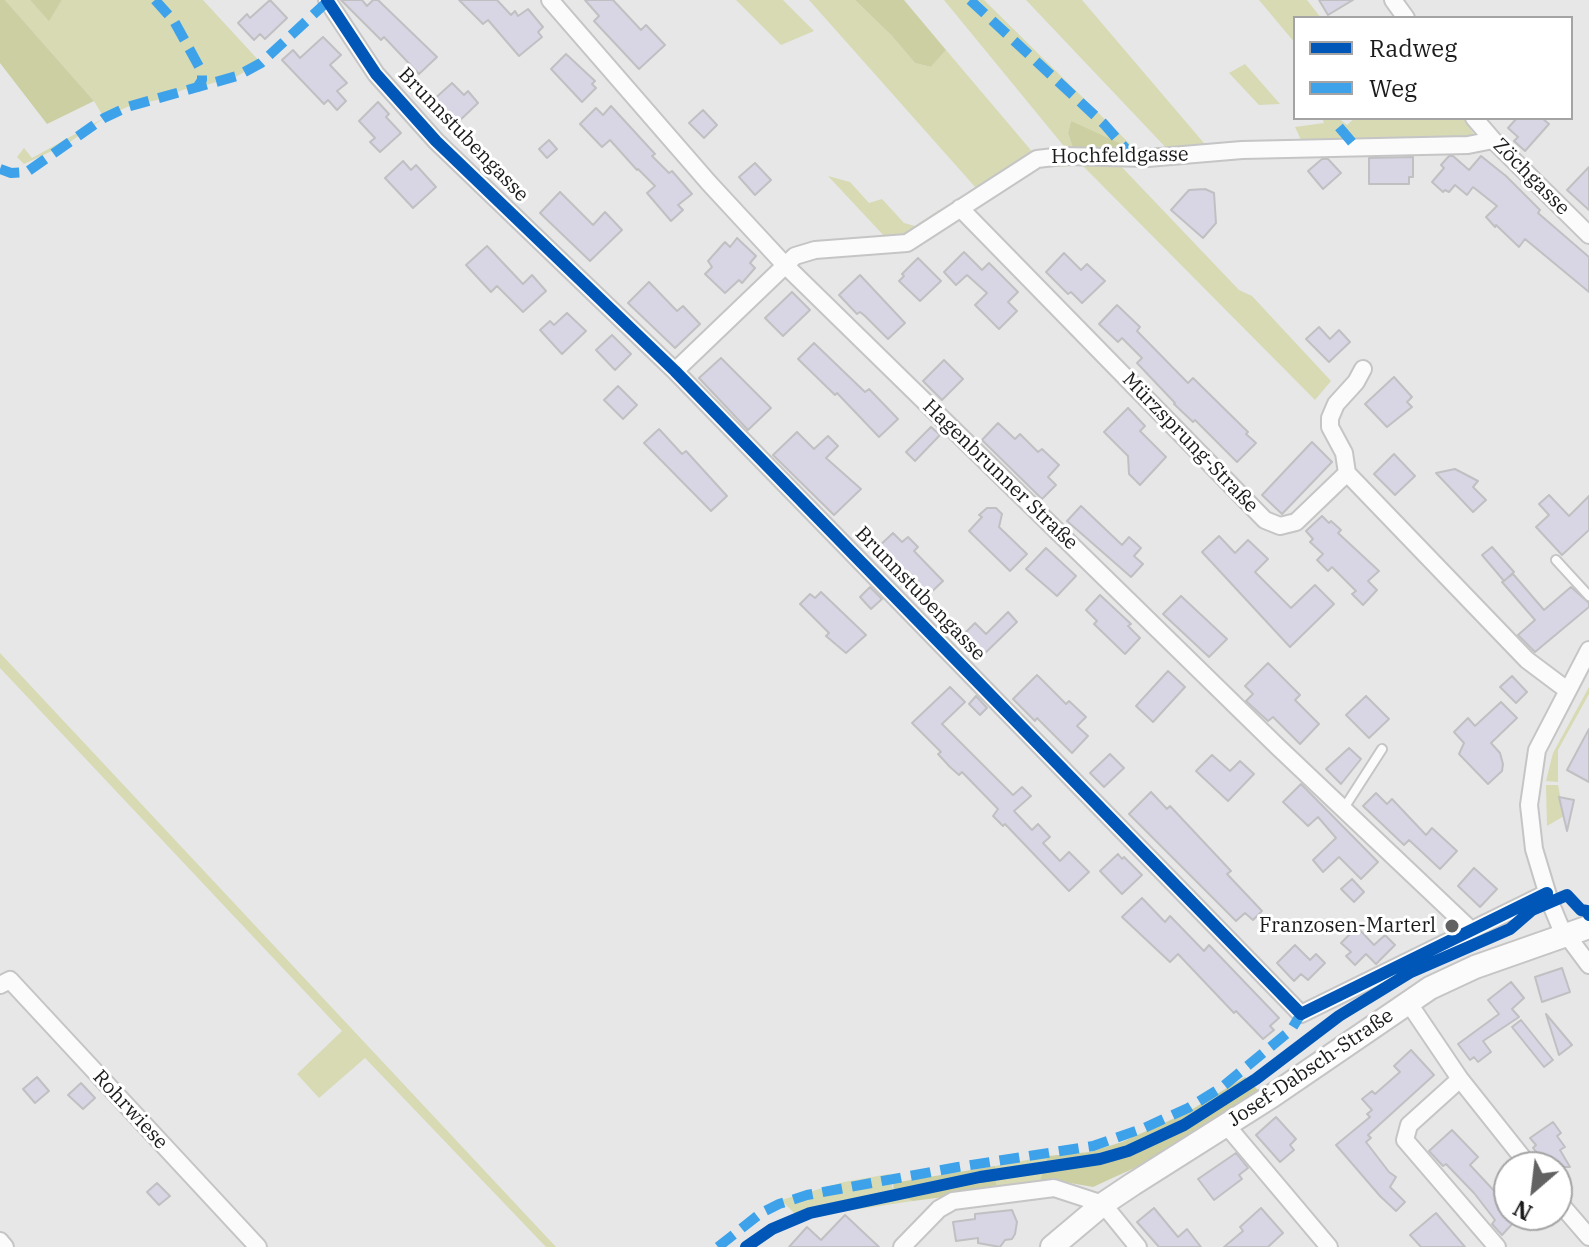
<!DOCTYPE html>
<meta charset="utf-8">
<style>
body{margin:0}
#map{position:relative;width:1589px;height:1247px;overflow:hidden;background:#e7e7e8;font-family:"IBM Plex Serif",serif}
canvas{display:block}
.legend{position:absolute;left:1293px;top:16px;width:280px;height:104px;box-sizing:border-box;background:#fff;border:2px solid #a4a4a4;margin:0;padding:10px 14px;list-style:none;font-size:24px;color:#1b1b1c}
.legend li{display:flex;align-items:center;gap:16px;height:40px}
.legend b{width:40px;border:2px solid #a4a4a4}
.north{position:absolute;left:1493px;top:1151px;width:80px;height:80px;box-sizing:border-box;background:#fff;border:2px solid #a4a4a4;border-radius:50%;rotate:208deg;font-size:22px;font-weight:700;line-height:32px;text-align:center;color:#1b1b1c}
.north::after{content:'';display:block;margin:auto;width:28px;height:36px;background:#626263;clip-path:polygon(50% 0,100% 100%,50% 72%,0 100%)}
</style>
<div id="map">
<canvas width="1589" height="1247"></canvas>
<ul class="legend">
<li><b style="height:10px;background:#0057b8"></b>Radweg</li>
<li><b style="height:10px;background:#3da2ea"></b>Weg</li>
</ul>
<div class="north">N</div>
</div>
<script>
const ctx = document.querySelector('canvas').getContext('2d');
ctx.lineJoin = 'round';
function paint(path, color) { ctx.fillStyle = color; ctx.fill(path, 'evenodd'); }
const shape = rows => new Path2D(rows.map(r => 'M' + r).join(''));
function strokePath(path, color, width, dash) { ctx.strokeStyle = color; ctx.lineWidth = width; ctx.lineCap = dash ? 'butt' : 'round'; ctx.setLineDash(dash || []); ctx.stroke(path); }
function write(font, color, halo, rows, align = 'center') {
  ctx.font = font + ' "IBM Plex Serif",serif'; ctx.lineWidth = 6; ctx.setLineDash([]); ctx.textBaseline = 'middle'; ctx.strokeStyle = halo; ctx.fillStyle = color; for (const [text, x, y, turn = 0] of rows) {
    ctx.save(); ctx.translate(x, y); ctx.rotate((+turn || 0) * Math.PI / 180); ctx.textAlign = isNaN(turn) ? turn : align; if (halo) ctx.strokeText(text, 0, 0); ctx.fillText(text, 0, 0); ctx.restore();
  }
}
paint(shape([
 [5,0,30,0,49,20,62,0,203,0,261,63,237,76,189,90,185,89,157,100,127,107,104,118,67,144,24,164,17,157,24,148,32,158,104,118,94,101],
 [736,0,783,0,814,31,781,45],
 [809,0,855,0,892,36,915,63,931,67,946,50,1035,155,1019,160,976,188],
 [944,0,984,0,1139,153,1118,153,1071,121,1068,133,1074,151,1067,150],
 [1026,0,1082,0,1209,149,1171,153],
 [1259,0,1307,0,1321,18,1295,18,1295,43],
 [1245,64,1280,104,1259,105,1229,73],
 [1322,118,1338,118,1347,125,1355,118,1463,118,1475,136,1462,140,1366,141,1345,137,1303,144,1295,127,1324,123],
 [1116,161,1239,290,1252,296,1331,381,1315,400,1080,163,1064,167,1046,165],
 [828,176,850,182,869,203,882,199,904,223,915,226,939,210,943,212,906,235,886,238],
 [0,653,556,1247,546,1247,365,1058,319,1098,297,1074,342,1031,0,668],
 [1589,687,1589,694,1558,750,1558,782,1546,781,1553,753],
 [1546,785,1558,785,1564,816,1547,826],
 [1048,1156,1039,1184,997,1190,995,1166],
 [889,1174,894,1194,913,1201,799,1218,781,1200,844,1182]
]), '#d7dab3');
paint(shape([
 [0,0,5,0,94,101,47,124,0,63],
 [30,0,62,0,49,21],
 [855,0,904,0,946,50,931,67,915,63,892,36],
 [1071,121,1119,143,1118,153,1074,151,1068,133],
 [1245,1077,1263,1095,1156,1158,1093,1187,1059,1181,1039,1184,1048,1156,1090,1152,1122,1142,1186,1113],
 [995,1166,997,1190,913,1201,894,1194,893,1183]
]), '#cccfa1');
const building = shape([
 [270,0,287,18,265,39,260,34,254,40,238,23,247,14,250,18,270,0],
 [341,0,362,0,367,6,373,0,378,0,437,57,419,74,384,37,381,40,341,0],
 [459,0,497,0,511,15,515,11,518,16,528,9,543,27,538,32,542,37,519,56,488,20,483,24,459,0],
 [585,0,613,0,641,30,646,25,665,45,639,69,594,21,599,16,585,0],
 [1319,0,1353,0,1328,15,1319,0],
 [323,37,341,55,330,65,347,83,337,91,346,101,337,110,328,100,324,104,282,60,293,50,300,58,323,37],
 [566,54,595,81,592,84,596,88,582,102,551,69,566,54],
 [452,83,464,95,468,91,478,103,454,126,431,102,452,83],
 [378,102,389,114,386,117,401,133,380,152,370,142,375,138,359,121,378,102],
 [611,106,655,154,652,156,669,173,672,171,692,194,678,205,683,210,671,221,647,193,655,186,638,169,637,170,610,140,602,147,580,124,596,108,603,115,611,106],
 [703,110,717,125,704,138,689,123,703,110],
 [1517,118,1542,118,1549,124,1525,151,1514,141,1518,137,1508,128,1517,118],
 [549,140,557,149,547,158,539,149,549,140],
 [1449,156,1453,156,1469,170,1481,156,1506,176,1540,210,1538,213,1589,257,1589,292,1525,239,1519,247,1496,225,1495,227,1486,217,1497,206,1473,187,1467,195,1455,185,1449,192,1445,190,1443,192,1432,182,1444,168,1441,165,1449,156],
 [1413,157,1413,177,1409,177,1409,184,1369,184,1369,158,1413,157],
 [1322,159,1328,159,1341,173,1323,189,1308,171,1322,159],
 [403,161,411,170,416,165,436,187,413,208,385,178,403,161],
 [755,163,771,180,755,195,739,177,755,163],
 [1589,167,1589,210,1567,190,1589,167],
 [1205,189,1214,193,1216,223,1203,238,1171,210,1189,190,1205,189],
 [560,192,593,225,605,212,622,230,590,261,540,213,560,192],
 [737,238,756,256,750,263,755,268,742,283,739,280,725,293,705,274,712,267,708,261,725,242,730,247,737,238],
 [487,246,523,284,532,275,546,291,523,312,497,286,491,292,466,265,487,246],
 [964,252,982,270,989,263,1018,292,1008,302,1017,311,999,329,975,305,987,293,967,275,956,285,944,272,964,252],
 [1064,253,1081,270,1087,264,1105,281,1082,303,1071,292,1068,294,1046,272,1064,253],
 [918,258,941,281,920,301,899,281,904,276,902,274,918,258],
 [860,275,905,323,888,339,865,316,860,312,857,314,839,295,860,275],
 [649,282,677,311,683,306,700,324,675,348,628,303,649,282],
 [792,292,810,310,783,336,765,318,792,292],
 [1117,305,1140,327,1137,331,1188,383,1193,378,1248,432,1246,434,1256,443,1237,462,1195,420,1193,422,1174,404,1175,403,1137,363,1142,358,1122,338,1118,342,1099,324,1117,305],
 [567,313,586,331,562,354,540,330,550,321,554,325,567,313],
 [1319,327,1330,339,1339,330,1350,342,1329,362,1306,339,1319,327],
 [612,335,631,354,615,370,596,350,612,335],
 [814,343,865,392,869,389,898,419,879,437,837,393,835,395,798,359,814,343],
 [721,358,771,408,748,430,699,378,721,358],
 [944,360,963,379,942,400,923,381,944,360],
 [1394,377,1412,397,1407,402,1412,407,1387,427,1365,404,1394,377],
 [618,386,637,405,623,419,604,400,618,386],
 [1128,408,1145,426,1140,431,1166,457,1140,485,1129,474,1128,456,1104,432,1128,408],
 [998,423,1015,439,1020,434,1038,452,1042,449,1059,465,1048,477,1056,485,1042,499,982,440,998,423],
 [931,427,940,435,915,461,906,452,931,427],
 [659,429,682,454,686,451,727,496,711,511,644,443,659,429],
 [797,432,814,449,828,436,838,446,826,458,861,489,834,515,773,455,797,432],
 [1312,442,1332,462,1282,514,1262,495,1312,442],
 [1394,454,1415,476,1395,495,1374,474,1394,454],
 [1455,469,1478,481,1473,487,1486,500,1473,512,1436,473,1455,469],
 [1549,495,1569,516,1589,496,1589,530,1562,555,1536,527,1549,515,1539,504,1549,495],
 [1081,506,1122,545,1129,537,1141,548,1134,556,1143,564,1131,577,1067,521,1081,506],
 [987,508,996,508,1002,514,999,527,1027,554,1010,571,969,531,982,517,979,515,987,508],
 [1322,516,1329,523,1331,521,1341,530,1338,533,1379,571,1368,581,1377,590,1363,605,1352,594,1356,591,1332,567,1328,571,1317,560,1323,554,1310,542,1313,539,1306,531,1322,516],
 [893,533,902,542,908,537,918,547,914,551,943,581,923,600,874,551,893,533],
 [1219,536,1235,553,1248,540,1268,559,1255,572,1291,608,1315,585,1334,604,1290,647,1202,552,1219,536],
 [1492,547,1514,572,1504,581,1482,555,1492,547],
 [1046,548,1076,576,1057,596,1026,569,1046,548],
 [1513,574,1544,610,1571,587,1589,603,1589,607,1535,652,1518,635,1535,620,1502,582,1513,574],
 [870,587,882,599,871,609,860,597,870,587],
 [821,592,866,635,846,653,826,636,829,633,800,604,810,594,815,598,821,592],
 [1100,595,1131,624,1128,626,1140,638,1125,654,1094,624,1097,621,1086,610,1100,595],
 [1181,596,1227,639,1209,657,1163,614,1181,596],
 [1008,612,1017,622,978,660,958,640,975,623,986,634,1008,612],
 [1268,663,1300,695,1295,700,1319,724,1300,744,1273,717,1268,721,1246,701,1253,694,1245,686,1268,663],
 [1168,671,1185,687,1153,722,1136,706,1168,671],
 [1037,675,1066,704,1069,701,1086,717,1077,726,1088,736,1072,753,1037,718,1035,721,1013,699,1037,675],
 [1512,676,1527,692,1516,703,1500,687,1512,676],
 [950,687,965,702,942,724,1013,795,1022,787,1031,796,1014,811,1032,830,1038,824,1050,837,1043,843,1060,861,1069,852,1089,872,1069,891,1005,824,1003,826,993,816,998,809,962,772,959,775,950,767,938,754,941,752,912,723,950,687],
 [976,696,987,708,980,715,969,704,976,696],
 [1366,696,1389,719,1369,738,1346,715,1366,696],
 [1501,702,1517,718,1491,743,1500,753,1503,764,1502,771,1488,784,1459,754,1464,743,1454,732,1468,718,1475,726,1501,702],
 [1589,729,1589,782,1567,770,1589,729],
 [1349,748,1361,759,1341,784,1326,769,1349,748],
 [1110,754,1124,768,1104,787,1090,773,1110,754],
 [1212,755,1230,771,1240,761,1254,774,1228,801,1196,771,1212,755],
 [1301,784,1378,862,1361,879,1339,857,1323,872,1313,860,1336,838,1318,817,1308,826,1283,802,1301,784],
 [1151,792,1167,809,1170,806,1231,871,1227,874,1262,911,1253,920,1245,913,1236,921,1129,814,1151,792],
 [1376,793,1387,804,1392,799,1426,835,1432,828,1457,851,1440,869,1409,840,1404,845,1363,806,1376,793],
 [1559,797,1574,800,1567,831,1559,797],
 [1118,854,1122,859,1124,857,1142,875,1122,894,1100,871,1118,854],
 [1474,868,1497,889,1480,907,1458,886,1474,868],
 [1352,879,1364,892,1354,902,1341,889,1352,879],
 [1142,898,1165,922,1170,916,1204,951,1209,945,1279,1018,1270,1026,1274,1030,1263,1039,1236,1011,1234,1013,1178,954,1170,962,1122,917,1142,898],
 [1357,927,1374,945,1385,935,1395,945,1376,964,1366,954,1355,965,1346,956,1351,952,1341,943,1357,927],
 [1295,945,1310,960,1316,954,1325,963,1308,980,1301,974,1294,981,1277,963,1295,945],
 [1562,968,1570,992,1542,1002,1535,977,1562,968],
 [1511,982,1524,998,1512,1009,1519,1017,1483,1041,1491,1052,1478,1062,1474,1057,1470,1060,1458,1044,1499,1014,1488,1000,1511,982],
 [1546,1014,1572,1045,1559,1055,1546,1014],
 [1521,1020,1553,1060,1544,1067,1512,1027,1521,1020],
 [1411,1050,1434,1075,1368,1135,1371,1138,1366,1142,1389,1172,1396,1177,1390,1187,1405,1202,1396,1211,1380,1196,1336,1145,1370,1117,1367,1114,1372,1110,1362,1099,1372,1091,1375,1094,1400,1072,1394,1066,1411,1050],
 [37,1077,49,1091,35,1103,23,1089,37,1077],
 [81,1083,95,1098,83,1109,68,1095,81,1083],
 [1276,1117,1296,1139,1290,1145,1294,1150,1280,1162,1256,1135,1276,1117],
 [1553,1122,1561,1133,1557,1136,1565,1147,1560,1150,1570,1167,1548,1167,1533,1148,1536,1145,1530,1138,1553,1122],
 [1452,1130,1478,1157,1470,1165,1498,1195,1509,1186,1509,1217,1514,1222,1502,1235,1492,1224,1495,1220,1474,1193,1446,1164,1443,1166,1429,1151,1452,1130],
 [1236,1153,1248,1168,1239,1175,1242,1179,1214,1200,1198,1179,1236,1153],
 [157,1183,170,1196,159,1205,147,1192,157,1183],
 [1154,1208,1178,1237,1187,1229,1201,1247,1159,1247,1137,1222,1154,1208],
 [1261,1208,1283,1233,1268,1247,1224,1247,1243,1231,1240,1227,1261,1208],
 [1012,1210,1017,1222,1015,1234,1012,1239,1005,1240,1000,1247,978,1243,978,1238,956,1241,953,1222,975,1219,975,1214,1012,1210],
 [1436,1213,1465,1247,1421,1247,1410,1235,1436,1213],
 [845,1215,879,1247,789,1247,807,1227,821,1240,845,1215]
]);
paint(building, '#d8d5e4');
strokePath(building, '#c0c0c2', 2);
const lane = shape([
 [1556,560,1589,596],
 [1344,808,1382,749]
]);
const street = shape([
 [327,0,376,74,436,141,675,371,1301,1014,1547,893],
 [550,0,709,183,784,264,1278,747,1470,929],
 [1393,0,1406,18],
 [1474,118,1493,140,1589,235],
 [960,208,1265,520,1280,526,1296,522,1347,473],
 [675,371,795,256,815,250,907,243,1037,159,1063,156,1148,158,1242,150,1468,145,1493,140],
 [1347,473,1527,660,1567,690],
 [1347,473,1344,453,1330,427,1330,418,1336,404,1356,382,1363,369],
 [1589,650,1537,750,1529,805,1534,849,1550,902,1560,926,1589,965],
 [0,985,10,980,258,1247],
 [1408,1002,1460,1079,1530,1167],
 [1460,1079,1409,1125,1405,1140,1497,1247],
 [1227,1126,1329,1247],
 [1557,1200,1589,1237],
 [0,1241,5,1247],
 [902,1247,939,1209,953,1201,1054,1188,1103,1204,1138,1247]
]);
const secondary = shape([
 [1052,1247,1103,1204,1133,1184,1272,1096,1430,988,1475,967,1589,927]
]);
strokePath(lane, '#c5c5c6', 12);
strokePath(street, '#c5c5c6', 20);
strokePath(secondary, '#c5c5c6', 26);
strokePath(lane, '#fbfbfc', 8);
strokePath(street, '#fbfbfc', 16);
strokePath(secondary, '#fbfbfc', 22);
strokePath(shape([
 [155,0,174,21,202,72,202,80,196,89],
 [970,0,1104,124,1133,157],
 [1339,127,1356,147],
 [0,169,11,173,27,172,104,118,127,107,237,76,261,63,328,1],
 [718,1247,761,1213,779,1204,807,1195,958,1167,1093,1146,1144,1128,1188,1108,1222,1087,1291,1030,1301,1014]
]), '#3da2ea', 10, [20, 10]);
strokePath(shape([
 [327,0,376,74,436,141,675,371,1301,1014,1547,893],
 [746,1247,772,1229,810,1213,980,1177,1100,1159,1128,1151,1184,1125,1256,1079,1339,1016,1411,972,1510,929,1532,910,1567,895,1581,910,1587,911,1589,915]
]), '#0057b8', 12);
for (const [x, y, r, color] of [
 [1452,926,8,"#626263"]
]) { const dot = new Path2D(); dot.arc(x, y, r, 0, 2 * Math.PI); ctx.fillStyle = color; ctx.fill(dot); strokePath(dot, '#fff', 3); }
write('20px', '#1b1b1c', '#fff', [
 ["Brunnstubengasse",463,135,46],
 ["Hochfeldgasse",1120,156,-1],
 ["Zöchgasse",1531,177,45],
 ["Mürzsprung-Straße",1190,443,46],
 ["Hagenbrunner Straße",1000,475,44],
 ["Brunnstubengasse",920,594,46],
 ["Josef-Dabsch-Straße",1311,1068,-34],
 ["Rohrwiese",130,1110,47]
]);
write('20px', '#1b1b1c', '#fff', [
 ["Franzosen-Marterl",1436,926]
], 'right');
</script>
